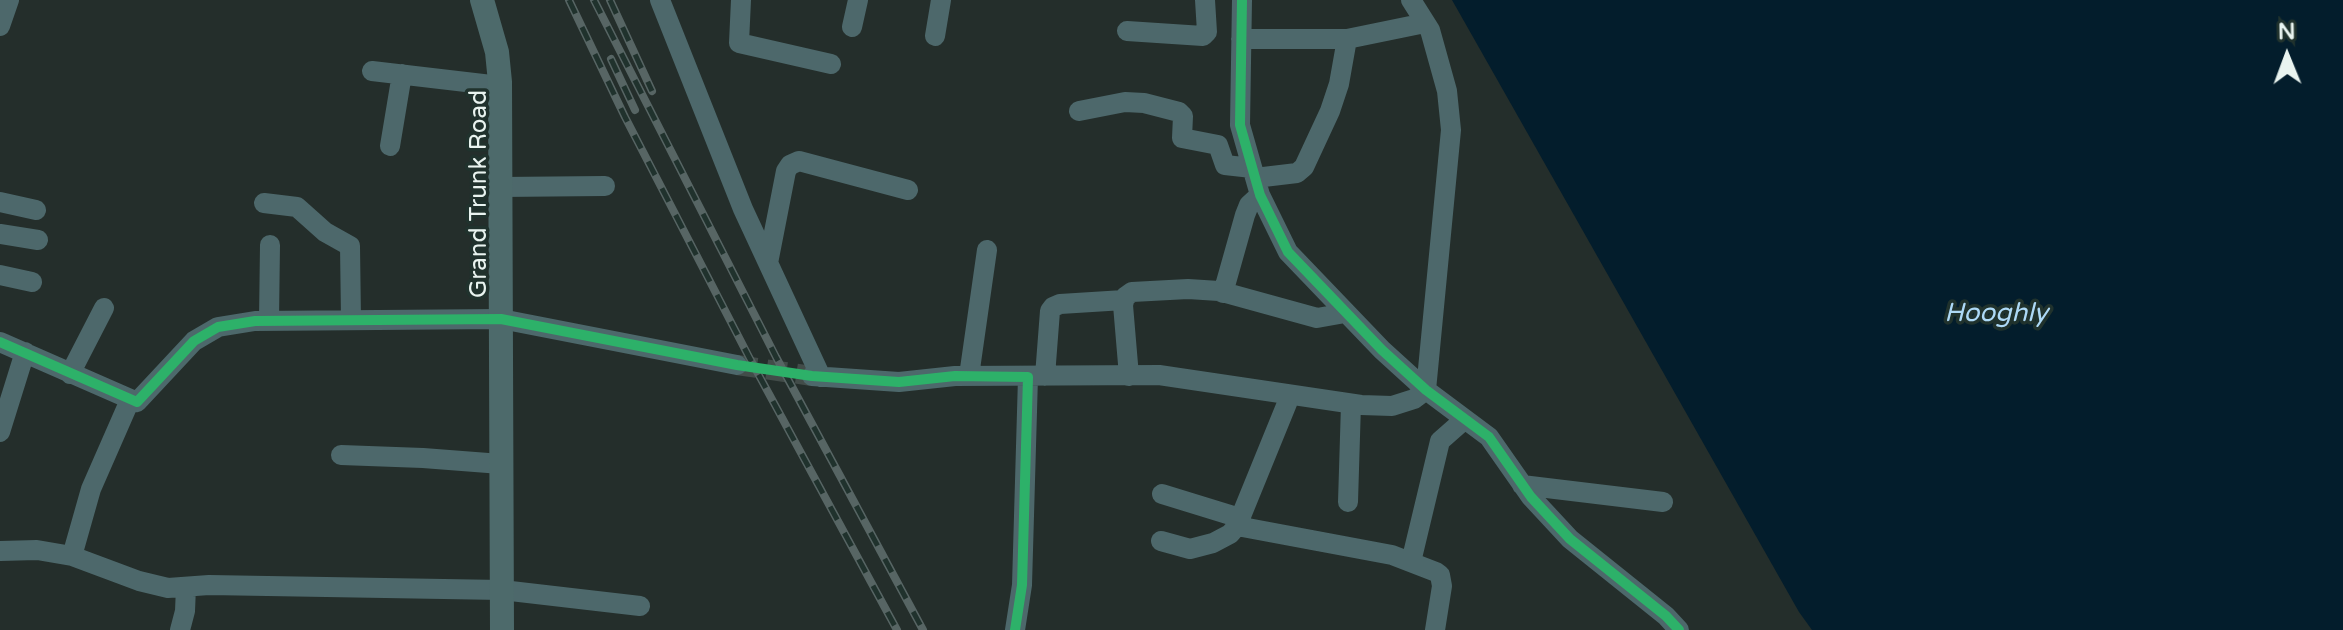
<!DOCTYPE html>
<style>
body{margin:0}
#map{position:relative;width:2343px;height:630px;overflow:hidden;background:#242e2b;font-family:"Varela Round",sans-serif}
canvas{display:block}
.north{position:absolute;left:2247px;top:16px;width:80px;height:80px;-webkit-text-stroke:6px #20322d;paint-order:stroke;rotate:359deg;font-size:22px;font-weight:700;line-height:32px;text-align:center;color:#e9f4f0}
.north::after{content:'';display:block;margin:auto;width:28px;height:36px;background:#e9f4f0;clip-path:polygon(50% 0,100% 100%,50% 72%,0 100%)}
</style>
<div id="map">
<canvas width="2343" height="630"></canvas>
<div class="north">N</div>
</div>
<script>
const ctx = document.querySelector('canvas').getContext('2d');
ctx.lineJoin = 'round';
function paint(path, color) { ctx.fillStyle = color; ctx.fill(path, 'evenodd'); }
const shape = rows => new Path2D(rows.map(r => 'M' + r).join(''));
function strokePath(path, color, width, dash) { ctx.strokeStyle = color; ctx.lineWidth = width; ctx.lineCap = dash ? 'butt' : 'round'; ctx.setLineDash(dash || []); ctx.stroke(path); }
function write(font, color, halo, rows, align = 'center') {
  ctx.font = font + ' "Varela Round",sans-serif'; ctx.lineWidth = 7; ctx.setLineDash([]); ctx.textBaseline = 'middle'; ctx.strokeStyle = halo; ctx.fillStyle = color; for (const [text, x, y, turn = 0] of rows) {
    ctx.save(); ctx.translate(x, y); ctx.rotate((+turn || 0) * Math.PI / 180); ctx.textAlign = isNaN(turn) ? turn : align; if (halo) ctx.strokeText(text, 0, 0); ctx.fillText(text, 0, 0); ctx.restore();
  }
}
paint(shape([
 [1452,0,2343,0,2343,630,1812,630,1799,612]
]), '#031d2c');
strokePath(shape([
 [737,365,812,376]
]), '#424c49', 20, [20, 10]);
strokePath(shape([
 [660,0,743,209,821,377],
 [741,0,739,43,831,64],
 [1242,0,1240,125,1260,195,1288,252,1382,350,1426,390,1489,437,1531,497,1570,539,1666,616,1679,630],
 [0,26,9,0],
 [852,27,858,0],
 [1127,31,1203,36,1207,32,1205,0],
 [935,36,941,0],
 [1241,39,1347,39,1425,23],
 [372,71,500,86],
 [1079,111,1125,102,1144,103,1179,112,1183,116,1182,138,1218,145,1225,165,1252,168],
 [390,146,402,74],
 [1255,178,1297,173,1304,167,1330,111,1339,84,1347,39],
 [501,187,605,186],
 [0,202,36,210],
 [264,203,297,207,325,232,350,246,351,320],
 [0,234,38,240],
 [768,263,786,171,790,165,799,161,908,190],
 [0,275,32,282],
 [1223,293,1245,215,1249,205,1260,195],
 [269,321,270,245],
 [0,342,137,402,194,341,218,327,255,321,501,319,737,365],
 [70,374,104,308],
 [812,376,899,382,955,376,1159,375,1361,405,1392,406,1414,399,1426,390,1451,130,1447,91,1430,30,1411,0],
 [969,376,987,250],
 [1045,376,1050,311,1053,307,1060,304,1124,300],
 [1129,376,1123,305,1125,297,1132,292,1188,289,1219,291,1317,318,1345,313],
 [0,432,25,352],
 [341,455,423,458,501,464],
 [1522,485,1663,502],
 [1162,494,1240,518],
 [1348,502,1351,404],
 [1237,526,1392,555,1436,572,1440,575,1442,586,1435,630],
 [1161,541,1190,549,1213,543,1230,534,1237,526,1290,396],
 [0,551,37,550,72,556,139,581,168,588,209,585,502,590,640,606],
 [72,556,91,489,130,400],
 [1411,562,1440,441,1465,419],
 [180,630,185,611,186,587],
 [1015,630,1022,585,1028,377]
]), '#4d686b', 20);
strokePath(shape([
 [482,0,497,52,500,82,502,630]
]), '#4d6a6b', 24);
const rail = shape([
 [569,0,625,117,749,357,897,630],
 [594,0,776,357,923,630],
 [610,0,652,91],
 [611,59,635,110]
]);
strokePath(rail, '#576564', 8);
strokePath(rail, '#20322d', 5, [15]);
strokePath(shape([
 [1242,0,1240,125,1260,195,1288,252,1382,350,1426,390,1489,437,1531,497,1570,539,1666,616,1679,630],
 [0,342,137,402,194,341,218,327,255,321,501,319,737,365,812,376,899,382,955,376,1028,377,1022,585,1015,630]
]), '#2db169', 10);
write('24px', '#e9f4f0', '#20322d', [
 ["Grand Trunk Road",480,194,-90]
]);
write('italic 26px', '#add9f6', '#20322d', [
 ["Hooghly",1996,314]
]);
</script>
